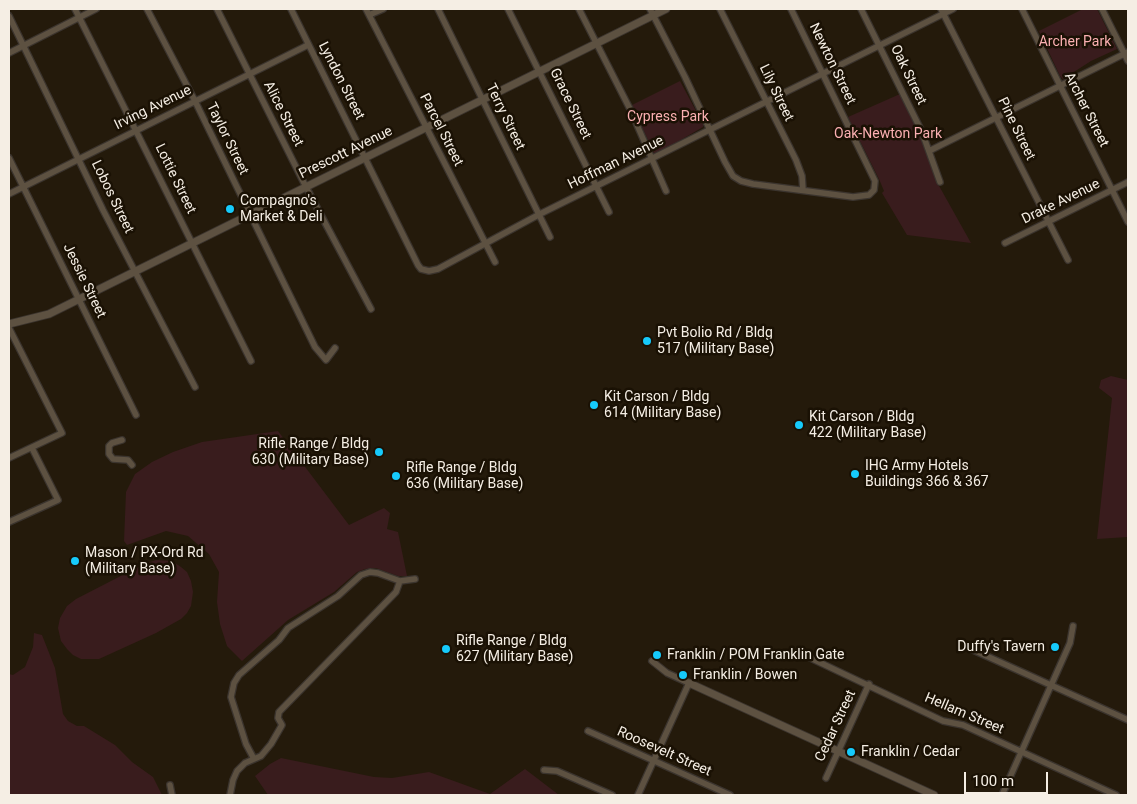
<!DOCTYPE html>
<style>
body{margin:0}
#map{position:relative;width:1137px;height:804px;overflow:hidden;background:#241a0b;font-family:Roboto,sans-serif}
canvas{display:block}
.frame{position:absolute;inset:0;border:10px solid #f5eee4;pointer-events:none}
.scale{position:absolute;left:964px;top:772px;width:84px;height:22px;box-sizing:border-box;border:2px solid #f5eee4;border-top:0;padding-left:6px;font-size:15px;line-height:18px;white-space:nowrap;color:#f5eee4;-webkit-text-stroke:4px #1a1104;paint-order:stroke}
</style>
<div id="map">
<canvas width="1137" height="804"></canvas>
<div class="frame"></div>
<div class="scale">100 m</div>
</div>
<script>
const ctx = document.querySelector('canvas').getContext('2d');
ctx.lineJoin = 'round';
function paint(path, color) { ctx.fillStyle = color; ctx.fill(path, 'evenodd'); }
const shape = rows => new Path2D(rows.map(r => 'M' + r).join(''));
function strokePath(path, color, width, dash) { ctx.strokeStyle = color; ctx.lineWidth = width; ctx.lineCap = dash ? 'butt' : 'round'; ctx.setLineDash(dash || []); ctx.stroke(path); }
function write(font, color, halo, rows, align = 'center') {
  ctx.font = font + ' Roboto,sans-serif'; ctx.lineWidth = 5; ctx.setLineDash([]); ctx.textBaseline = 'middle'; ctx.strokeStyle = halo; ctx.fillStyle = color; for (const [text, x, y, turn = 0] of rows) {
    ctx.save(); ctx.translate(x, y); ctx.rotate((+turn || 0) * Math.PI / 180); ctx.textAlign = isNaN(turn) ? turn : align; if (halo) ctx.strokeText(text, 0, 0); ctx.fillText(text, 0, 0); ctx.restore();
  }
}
paint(shape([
 [1083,9,1097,9,1117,49,1091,61,1063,79,1060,76,1039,31],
 [680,81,703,124,703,127,660,152,654,153,632,105],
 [900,94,919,132,938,184,971,243,907,235,882,193,884,191,879,179,848,117],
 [1111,376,1128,380,1128,537,1097,539,1112,398,1099,388,1101,380],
 [278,431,349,525,384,508,390,513,387,529,398,532,407,576,398,576,376,568,365,569,357,572,334,592,288,620,242,661,227,646,220,624,217,602,219,572,209,554,188,536,166,531,127,545,124,541,126,492,135,474,152,462,173,452,202,442],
 [156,560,172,561,181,567,187,572,191,581,193,592,191,606,187,613,181,619,156,633,99,659,81,659,73,655,67,649,61,641,58,628,60,618,67,606,76,599,144,564],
 [34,633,42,635,55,668,63,714,68,721,77,726,84,726,115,745,132,762,153,777,162,795,9,795,9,674,13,675,25,667,33,647],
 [281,758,374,777,392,778,429,772,490,794,525,769,559,795,268,795,255,776,270,764]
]), '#391c1d');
const minor = shape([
 [75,9,251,361],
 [147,9,195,101,315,347,326,360,335,348],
 [217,9,306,187,371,309],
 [291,9,418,265,421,269,429,271,438,269,540,214,953,9],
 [366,9,495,262],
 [438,9,550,237],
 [508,9,609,212],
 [579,9,630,109,666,191],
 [650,9,685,77,725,162,733,176,741,181,753,184,853,197,869,195,874,190,875,181,791,9],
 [720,9,796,160,802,176,803,190],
 [861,9,922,132,940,182],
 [941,9,1068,260],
 [1022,9,1128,222],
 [1102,9,1128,61],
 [369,15,383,9],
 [9,16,103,210,195,387],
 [9,53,96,9],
 [929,151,1128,52],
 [9,158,136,415],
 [9,194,308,45],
 [1005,243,1128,182],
 [9,328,62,433,9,458],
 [122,440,112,443,109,446,109,454,113,459,128,460,132,465],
 [9,522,58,500,32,448],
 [971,649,1128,720],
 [804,655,943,721,963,725,1116,795],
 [588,731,730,795],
 [254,759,246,744,231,697,234,683,239,675,279,640,288,628,338,596,361,575,370,572,378,573,400,581,415,579],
 [544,770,557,771,612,795],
 [826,778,869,684],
 [170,785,172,795],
 [230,795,233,780,237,771,245,763,261,756,271,744,282,725,278,718,279,712,396,592,400,581],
 [638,795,689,683,667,673,652,661],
 [1002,795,1070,643,1073,626]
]);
const tertiary = shape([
 [9,324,49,314,666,9],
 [689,683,934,795]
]);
strokePath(minor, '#3b342e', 8);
strokePath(tertiary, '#3b342e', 9);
strokePath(minor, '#5d5141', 5.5);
strokePath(tertiary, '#5d5141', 7);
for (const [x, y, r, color] of [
 [230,209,5,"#16cafb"],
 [647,341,5,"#16cafb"],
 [594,405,5,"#16cafb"],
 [799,425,5,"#16cafb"],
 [379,452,5,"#16cafb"],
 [855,474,5,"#16cafb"],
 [396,476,5,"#16cafb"],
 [75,561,5,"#16cafb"],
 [1055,647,5,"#16cafb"],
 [446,649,5,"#16cafb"],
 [657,655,5,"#16cafb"],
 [683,675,5,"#16cafb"],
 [851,752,5,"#16cafb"]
]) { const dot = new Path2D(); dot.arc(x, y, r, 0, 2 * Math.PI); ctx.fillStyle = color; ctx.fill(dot); strokePath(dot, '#1a1104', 2); }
write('14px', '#fbb0b2', '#1a1104', [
 ["Archer Park",1075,42],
 ["Cypress Park",668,117],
 ["Oak-Newton Park",888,134]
]);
write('14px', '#f5eee4', '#1a1104', [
 ["Newton Street",832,64,64],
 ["Oak Street",908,75,64],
 ["Lyndon Street",341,81,63],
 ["Lily Street",776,93,64],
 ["Grace Street",570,104,64],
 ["Irving Avenue",153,108,-26],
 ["Archer Street",1086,110,63],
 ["Alice Street",283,114,63],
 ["Terry Street",505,117,64],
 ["Pine Street",1016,129,64],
 ["Parcel Street",441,130,63],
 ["Taylor Street",227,139,64],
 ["Prescott Avenue",346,153,-26],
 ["Hoffman Avenue",616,163,-26],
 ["Lottie Street",175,179,64],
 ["Lobos Street",112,197,64],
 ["Drake Avenue",1061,202,-26],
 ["Jessie Street",84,281,64],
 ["Hellam Street",964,714,23],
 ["Cedar Street",836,726,-65],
 ["Roosevelt Street",664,752,24]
]);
write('14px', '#f5eee4', '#1a1104', [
 ["Compagno's",240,201],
 ["Market & Deli",240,217],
 ["Pvt Bolio Rd / Bldg",657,333],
 ["517 (Military Base)",657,349],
 ["Kit Carson / Bldg",604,397],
 ["614 (Military Base)",604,413],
 ["Kit Carson / Bldg",809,417],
 ["422 (Military Base)",809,433],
 ["Rifle Range / Bldg",369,444,"right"],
 ["630 (Military Base)",369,460,"right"],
 ["IHG Army Hotels",865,466],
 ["Buildings 366 & 367",865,482],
 ["Rifle Range / Bldg",406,468],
 ["636 (Military Base)",406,484],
 ["Mason / PX-Ord Rd",85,553],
 ["(Military Base)",85,569],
 ["Rifle Range / Bldg",456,641],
 ["627 (Military Base)",456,657],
 ["Duffy's Tavern",1045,647,"right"],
 ["Franklin / POM Franklin Gate",667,655],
 ["Franklin / Bowen",693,675],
 ["Franklin / Cedar",861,752]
], 'left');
</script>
